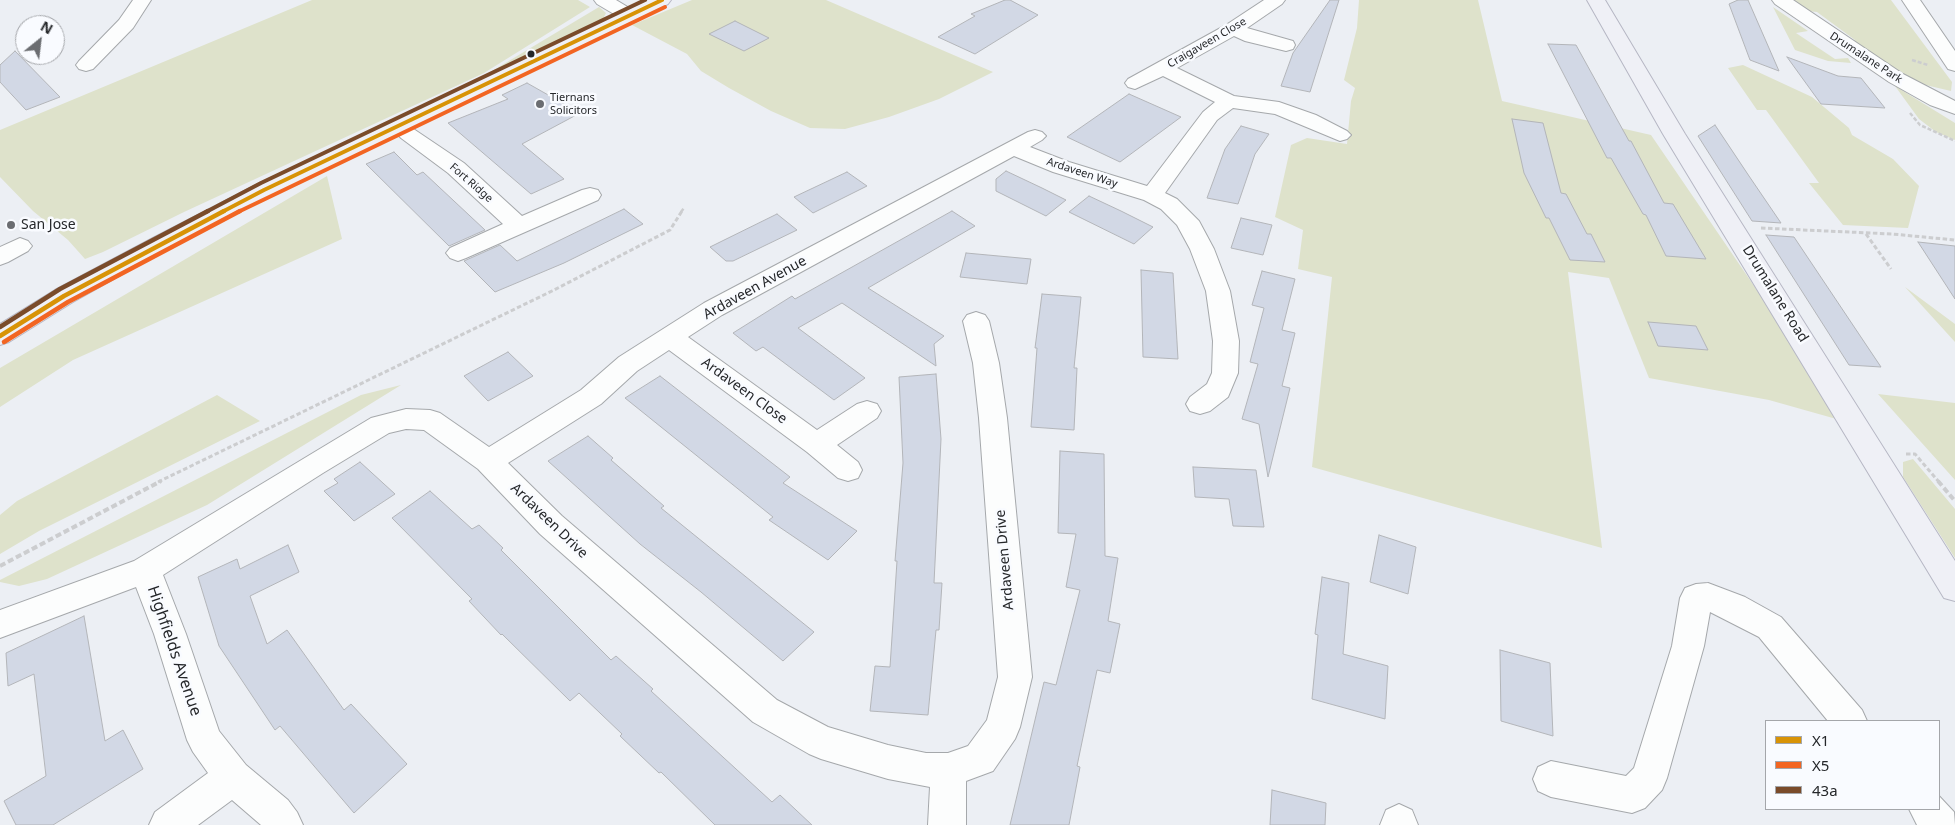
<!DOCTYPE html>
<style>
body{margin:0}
#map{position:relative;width:1955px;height:825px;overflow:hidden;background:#eceff4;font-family:"Noto Sans",sans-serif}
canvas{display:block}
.legend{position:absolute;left:1765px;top:720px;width:175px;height:90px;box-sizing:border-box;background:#f9fbff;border:1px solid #a4a6aa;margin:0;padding:6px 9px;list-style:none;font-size:15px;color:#25272a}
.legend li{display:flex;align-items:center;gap:10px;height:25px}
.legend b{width:25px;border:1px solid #a4a6aa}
.north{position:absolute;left:15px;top:15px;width:50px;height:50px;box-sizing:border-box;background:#f9fbff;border:1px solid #a4a6aa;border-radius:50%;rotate:29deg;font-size:14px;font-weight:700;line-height:20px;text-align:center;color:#25272a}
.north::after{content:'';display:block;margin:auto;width:18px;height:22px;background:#6b6d71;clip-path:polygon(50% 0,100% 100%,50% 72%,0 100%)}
</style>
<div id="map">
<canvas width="1955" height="825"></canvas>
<ul class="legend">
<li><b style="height:6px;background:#d89306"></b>X1</li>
<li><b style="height:6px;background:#f26522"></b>X5</li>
<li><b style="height:6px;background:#7a4b2a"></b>43a</li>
</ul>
<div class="north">N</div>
</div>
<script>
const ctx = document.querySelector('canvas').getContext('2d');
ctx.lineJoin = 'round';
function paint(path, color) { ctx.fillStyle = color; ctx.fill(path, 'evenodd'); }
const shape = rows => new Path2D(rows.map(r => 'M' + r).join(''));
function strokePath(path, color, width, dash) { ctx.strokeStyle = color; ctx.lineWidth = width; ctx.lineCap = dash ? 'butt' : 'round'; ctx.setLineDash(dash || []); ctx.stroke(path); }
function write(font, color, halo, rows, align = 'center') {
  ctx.font = font + ' "Noto Sans",sans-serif'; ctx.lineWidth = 5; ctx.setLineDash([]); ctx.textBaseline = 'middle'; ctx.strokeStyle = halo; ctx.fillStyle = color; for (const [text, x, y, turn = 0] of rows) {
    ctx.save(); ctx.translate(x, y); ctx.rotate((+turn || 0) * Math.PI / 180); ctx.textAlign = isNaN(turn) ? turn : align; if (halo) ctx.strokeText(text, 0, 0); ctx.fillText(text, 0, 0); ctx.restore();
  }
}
paint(shape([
 [312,0,578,0,590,7,484,73,184,212,103,252,85,259,68,240,33,211,0,177,0,130],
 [692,0,826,0,993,72,939,99,889,117,845,129,810,128,771,111,729,88,701,71,687,54,632,25],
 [1359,0,1478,0,1502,101,1651,135,1847,422,1769,400,1649,378,1609,278,1568,272,1602,548,1312,467,1332,277,1298,269,1303,230,1275,217,1291,145,1307,138,1347,144,1351,101,1355,88,1344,80,1357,28],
 [1790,0,1891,0,1952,82,1951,91,1917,83,1847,42,1855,40,1817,12,1806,11],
 [599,7,606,13,603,19,495,72,492,71],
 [1773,7,1808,31,1796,33,1835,59,1848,58,1851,63,1828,61,1795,50],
 [1743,65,1812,97,1849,128,1852,135,1893,159,1919,186,1908,228,1843,225,1809,183,1819,183,1766,110,1757,110,1728,68],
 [1895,86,1955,123,1955,140,1936,132,1919,119],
 [327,176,342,239,73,360,0,407,0,368],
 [1905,287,1955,324,1955,342],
 [401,385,207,505,47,579,19,586,0,582,0,580,361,395],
 [1878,394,1955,403,1955,480],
 [217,395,260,421,39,531,0,554,0,515,17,501],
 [1913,459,1955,509,1955,558,1903,477,1903,462]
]), '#dee2cb');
const building = shape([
 [1005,0,1010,0,1038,15,975,54,938,37,975,16,971,14,1005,0],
 [1330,0,1339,0,1310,92,1281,86,1293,53,1330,0],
 [1738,0,1748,0,1779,71,1750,60,1729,4,1738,0],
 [735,21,769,38,744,51,709,34,735,21],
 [1548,44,1576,45,1629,141,1631,141,1664,203,1673,204,1706,259,1666,256,1646,215,1643,214,1611,158,1607,158,1548,44],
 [15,51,60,97,26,110,0,82,0,65,15,51],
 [1787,57,1838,76,1861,78,1885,108,1821,104,1787,57],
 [527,83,580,113,522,144,564,179,531,194,448,123,508,99,502,95,527,83],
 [1129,94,1181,117,1120,162,1067,137,1129,94],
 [1512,119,1543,123,1561,193,1566,194,1587,234,1591,234,1605,262,1570,260,1549,218,1546,218,1524,173,1512,119],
 [1715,125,1749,176,1781,223,1752,221,1698,136,1715,125],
 [1241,126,1269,134,1255,154,1238,204,1207,198,1225,149,1241,126],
 [394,152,417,175,423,172,485,230,449,246,366,164,394,152],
 [1006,171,1042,188,1066,200,1046,216,996,191,996,179,1006,171],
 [847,172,867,186,813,213,794,197,847,172],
 [1089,196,1121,211,1153,227,1134,244,1069,212,1089,196],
 [624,209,643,224,564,263,495,292,464,261,500,245,517,261,624,209],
 [952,211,975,226,868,288,944,336,934,344,936,366,842,303,798,328,865,378,834,400,763,347,756,351,733,333,792,296,795,299,952,211],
 [777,214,797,230,733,261,726,261,710,247,777,214],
 [1241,218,1272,225,1263,255,1231,248,1241,218],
 [1766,235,1794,237,1881,367,1849,365,1766,235],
 [1918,242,1955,246,1955,299,1918,242],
 [966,253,1031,259,1027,284,960,277,966,253],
 [1141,270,1173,273,1178,359,1143,357,1141,270],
 [1262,271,1295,279,1282,330,1295,333,1282,386,1290,388,1268,477,1259,424,1242,419,1258,364,1250,362,1264,308,1252,305,1262,271],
 [1042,294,1081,297,1074,368,1077,368,1074,430,1031,427,1037,348,1035,348,1042,294],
 [1648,322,1696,326,1708,350,1658,346,1648,322],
 [508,352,533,376,488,401,464,376,508,352],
 [936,374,941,439,934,583,942,583,939,630,936,630,928,715,870,711,875,666,890,667,897,561,895,561,903,463,899,377,936,374],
 [660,376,790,477,783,483,857,531,828,560,769,520,773,517,625,398,660,376],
 [588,436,613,458,611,460,664,506,661,508,814,632,783,661,701,592,640,544,548,461,588,436],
 [1060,451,1104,454,1105,556,1118,558,1108,621,1120,624,1110,673,1097,670,1077,766,1080,767,1069,825,1010,825,1044,682,1056,685,1080,590,1066,587,1076,534,1058,533,1060,451],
 [360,462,395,494,354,521,324,491,338,483,334,479,360,462],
 [1193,467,1256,470,1264,527,1233,526,1229,499,1195,497,1193,467],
 [430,491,472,529,479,525,503,548,501,550,611,660,616,656,653,689,651,691,772,802,780,795,812,825,715,825,661,772,659,773,620,736,622,734,579,693,570,701,502,634,501,635,469,601,472,599,392,518,430,491],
 [1379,535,1416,547,1408,594,1370,582,1379,535],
 [288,545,299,572,250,596,267,644,287,630,344,710,351,704,407,764,354,813,280,726,275,730,219,646,198,577,237,559,240,569,288,545],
 [1322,577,1349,583,1343,654,1388,666,1385,719,1312,699,1318,635,1315,634,1322,577],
 [84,616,105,741,123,730,143,769,53,825,16,825,4,801,46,776,34,674,8,686,6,653,84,616],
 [1500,650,1550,663,1553,736,1501,721,1500,650],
 [1272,790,1326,803,1325,825,1270,825,1272,790]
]);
paint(building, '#d2d8e5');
strokePath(building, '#b3b5b9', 1);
const minor = shape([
 [133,0,151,0,133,28,93,69,86,71,79,69,76,65,79,61,119,20,133,0],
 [594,0,616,0,636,12,639,16,636,20,630,21,624,20,597,4,594,0],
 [1264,0,1285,0,1282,4,1247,28,1293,41,1295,45,1293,49,1286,51,1245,41,1234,36,1177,68,1234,96,1279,102,1316,115,1347,131,1351,135,1347,139,1340,141,1275,114,1233,108,1217,120,1165,193,1177,199,1199,221,1214,249,1230,291,1239,341,1238,373,1228,397,1210,411,1200,414,1190,411,1186,404,1190,397,1207,384,1212,373,1213,341,1206,291,1190,249,1177,225,1161,209,1144,200,1053,172,1014,156,722,315,688,337,817,430,857,404,867,401,877,404,881,411,877,418,837,445,858,462,862,470,858,478,848,481,838,478,807,452,669,350,637,371,601,404,508,463,562,516,777,700,828,727,888,745,926,753,948,753,968,746,987,720,998,677,979,418,973,363,963,321,967,315,976,312,985,315,989,321,999,363,1007,418,1032,677,1020,727,1015,739,993,771,966,781,966,825,928,825,930,787,888,779,821,759,809,754,753,722,540,534,478,469,424,430,406,429,389,433,323,473,163,575,186,634,219,731,246,765,288,800,297,812,303,825,261,825,232,800,198,825,149,825,155,812,208,773,193,752,187,740,154,634,136,587,0,638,0,610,134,561,371,418,406,409,430,410,440,413,489,447,581,390,619,357,704,303,1028,132,1035,130,1042,132,1046,136,1042,140,1030,147,1069,162,1147,186,1203,112,1215,102,1163,76,1135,89,1128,87,1125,83,1128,79,1226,25,1264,0],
 [1772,0,1793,0,1903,74,1955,101,1955,114,1930,105,1889,82,1775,4,1772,0],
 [1902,0,1920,0,1955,51,1955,71,1948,69,1902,0],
 [399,119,406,121,415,130,464,163,522,216,582,190,590,188,598,190,601,195,598,200,466,258,458,261,450,258,446,253,450,248,503,224,448,173,401,138,389,125,392,121,399,119],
 [20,238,28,241,32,246,28,251,8,262,0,265,0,247,20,238],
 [1708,583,1745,597,1781,617,1862,710,1867,721,1828,721,1759,637,1710,612,1704,646,1667,778,1662,790,1645,808,1632,813,1551,797,1538,791,1533,779,1538,767,1551,761,1626,776,1634,768,1672,646,1680,598,1685,588,1696,584,1708,583],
 [1939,796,1954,812,1955,825,1917,825,1909,809,1939,809,1939,796],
 [1399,804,1412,810,1418,825,1380,825,1386,810,1399,804]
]);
const major = shape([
 [648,0,671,0,668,4,272,195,169,248,73,302,9,342,0,345,0,324,55,290,153,238,256,185,648,0],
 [1587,0,1605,0,1685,134,1955,561,1955,601,1944,598,1663,134,1587,0]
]);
strokePath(minor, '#a5a8ab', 2);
strokePath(major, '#b6b7c4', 2);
strokePath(shape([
 [1912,60,1928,65],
 [1910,113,1920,125,1955,141],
 [681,212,684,208]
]), '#cccdcf', 2.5, [4, 2]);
strokePath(shape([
 [1761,228,1892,234,1955,240],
 [1866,234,1891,269],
 [1906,454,1915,454,1939,482],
 [158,482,552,291,670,230,682,211]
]), '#cccdcf', 3, [4.5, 2.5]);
strokePath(shape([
 [1938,481,1955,501],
 [0,566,161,481]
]), '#cccdcf', 4, [6, 3]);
paint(minor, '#fcfdfd');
paint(major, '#eff0f6');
strokePath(shape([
 [222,212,264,190,662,0]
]), '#d89306', 4);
strokePath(shape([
 [0,336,64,296,224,211]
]), '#d89306', 4.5);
strokePath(shape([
 [238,212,665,7]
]), '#f26522', 4);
strokePath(shape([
 [4,342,68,302,240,211]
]), '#f26522', 4.5);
strokePath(shape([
 [206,212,261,183,645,0]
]), '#7a4b2a', 4);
strokePath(shape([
 [0,327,60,289,208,211]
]), '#7a4b2a', 4.5);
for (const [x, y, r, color] of [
 [531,54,4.5,"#25272a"],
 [540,104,5,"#6b6d71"],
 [11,225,5,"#6b6d71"]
]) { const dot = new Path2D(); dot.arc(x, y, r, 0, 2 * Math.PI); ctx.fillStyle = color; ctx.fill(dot); strokePath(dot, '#f9fbff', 2); }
write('11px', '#25272a', '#f9fbff', [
 ["Craigaveen Close",1207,43,-30],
 ["Drumalane Park",1866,58,33],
 ["Ardaveen Way",1082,173,18],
 ["Fort Ridge",471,183,41]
]);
write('11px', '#25272a', '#f9fbff', [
 ["Tiernans",550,98],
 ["Solicitors",550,111]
], 'left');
write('14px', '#25272a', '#f9fbff', [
 ["San Jose",21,225]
], 'left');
write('14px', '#25272a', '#f9fbff', [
 ["Ardaveen Avenue",755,288,-29],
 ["Drumalane Road",1775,294,58],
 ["Ardaveen Close",744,391,36],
 ["Ardaveen Drive",549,521,44],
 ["Ardaveen Drive",1005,560,-95]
]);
write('16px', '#25272a', '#f9fbff', [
 ["Highfields Avenue",174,651,71]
]);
</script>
